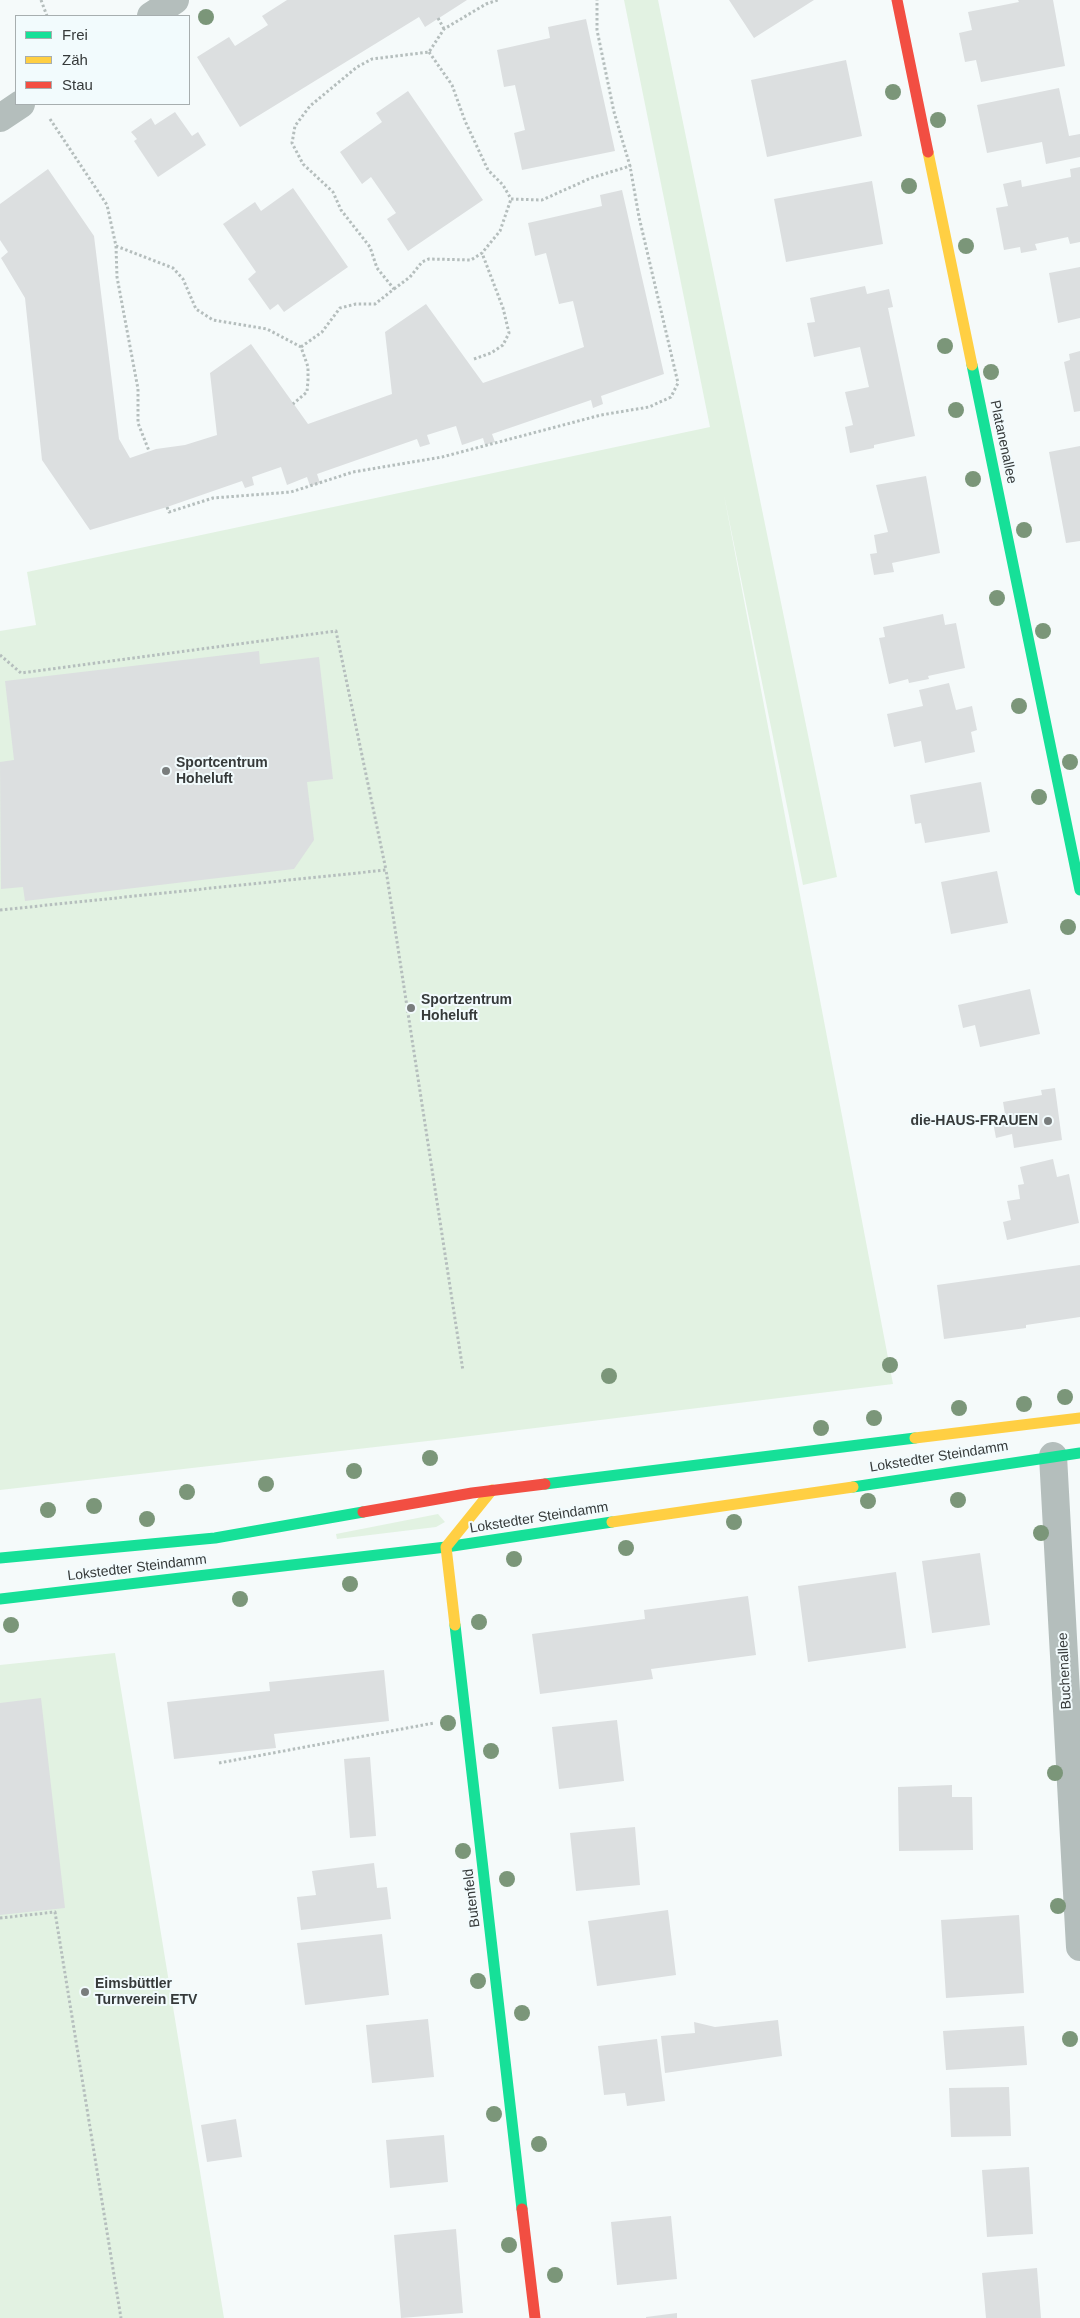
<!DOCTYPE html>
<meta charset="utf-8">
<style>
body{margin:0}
#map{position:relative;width:1080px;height:2318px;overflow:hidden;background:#f5fafa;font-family:Helvetica,sans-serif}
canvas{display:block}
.legend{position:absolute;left:15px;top:15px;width:175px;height:90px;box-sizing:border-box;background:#f2fbfd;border:1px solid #a7aeaf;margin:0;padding:6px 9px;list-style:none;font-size:15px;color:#363a3a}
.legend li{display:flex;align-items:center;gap:10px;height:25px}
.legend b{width:25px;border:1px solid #a7aeaf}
</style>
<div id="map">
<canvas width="1080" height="2318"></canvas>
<ul class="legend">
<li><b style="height:6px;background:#16e098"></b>Frei</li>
<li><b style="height:6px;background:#ffcf43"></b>Zäh</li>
<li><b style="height:6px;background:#f24e42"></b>Stau</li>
</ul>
</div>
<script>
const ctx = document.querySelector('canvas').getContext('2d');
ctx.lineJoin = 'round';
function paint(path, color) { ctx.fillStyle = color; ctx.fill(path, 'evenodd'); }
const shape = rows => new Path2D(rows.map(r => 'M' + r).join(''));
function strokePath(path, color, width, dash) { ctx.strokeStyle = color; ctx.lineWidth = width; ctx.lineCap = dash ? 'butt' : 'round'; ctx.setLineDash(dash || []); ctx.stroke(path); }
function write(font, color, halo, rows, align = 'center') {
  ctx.font = font + ' Helvetica,sans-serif'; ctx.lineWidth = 4; ctx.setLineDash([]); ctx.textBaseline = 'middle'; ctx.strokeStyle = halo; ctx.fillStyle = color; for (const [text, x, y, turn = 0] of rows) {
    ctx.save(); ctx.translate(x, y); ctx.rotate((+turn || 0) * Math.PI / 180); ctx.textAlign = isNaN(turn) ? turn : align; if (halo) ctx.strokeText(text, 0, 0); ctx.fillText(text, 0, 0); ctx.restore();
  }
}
paint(shape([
 [624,0,658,0,837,877,803,885,724,495,893,1384,454,1438,0,1490,0,631,36,625,27,572,710,427],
 [438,1514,445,1522,436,1527,337,1539,336,1534],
 [115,1653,224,2318,0,2318,0,1665]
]), '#e2f2e2');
paint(shape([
 [287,0,467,0,425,27,419,17,240,127,197,57,229,37,235,46,268,25,262,16],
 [729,0,814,0,754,38],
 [1018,0,1053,0,1065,66,981,82,976,60,965,62,959,33,972,30,968,12,1019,2],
 [586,19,615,151,522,170,514,133,525,130,515,85,504,87,497,50,550,38,548,27],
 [846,60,862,136,767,157,751,80],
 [1059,88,1069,136,1080,134,1080,157,1046,164,1042,142,987,153,977,105],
 [408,91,483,200,408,251,387,219,396,213,371,177,362,184,340,152,382,122,376,113],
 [175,112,192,136,198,132,206,145,158,177,134,141,137,139,131,132,151,118,155,125],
 [1080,167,1080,242,1070,244,1068,237,1035,244,1037,250,1021,253,1020,247,1004,250,996,208,1008,206,1003,184,1021,180,1022,187,1071,177,1070,169],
 [48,169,94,236,119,439,130,458,156,449,185,445,217,435,210,373,251,344,308,424,392,394,385,332,426,304,483,383,584,347,573,301,559,304,546,253,535,256,528,223,602,206,600,195,622,190,664,374,601,396,603,404,593,408,591,400,492,434,495,442,485,445,483,438,462,445,456,426,427,435,430,444,420,447,417,439,317,474,320,483,310,486,307,477,287,485,281,467,252,477,254,485,245,488,242,481,167,507,90,530,42,460,25,298,1,258,8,252,0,240,0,204],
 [872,181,883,244,786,262,774,199],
 [293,188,348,267,284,312,278,304,270,310,248,279,256,272,223,224,255,202,261,211],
 [1080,267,1080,318,1058,323,1049,273],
 [865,286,867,294,889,289,893,307,888,308,915,436,874,445,874,448,850,453,845,427,853,425,845,392,869,387,860,347,814,357,807,323,815,322,810,298],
 [1080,351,1080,411,1074,412,1064,362,1070,360,1069,354],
 [1080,446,1080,541,1066,543,1049,452],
 [926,476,940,553,892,563,894,572,874,575,870,554,877,553,874,535,888,532,876,485],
 [943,614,945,625,956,623,965,668,928,676,929,679,909,683,908,679,889,684,879,638,885,637,883,627],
 [259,651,260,664,319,657,333,779,307,782,314,840,294,869,25,901,23,887,1,889,0,762,14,760,5,681],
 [949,683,956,710,972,706,977,730,971,732,975,752,925,763,921,741,894,747,887,714,923,706,919,690],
 [981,782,990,832,925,843,921,823,915,824,910,795],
 [997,871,1008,923,951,934,941,882],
 [1030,989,1040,1034,980,1047,975,1025,963,1028,958,1005],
 [1055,1088,1062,1140,1014,1148,1012,1134,996,1138,992,1117,1005,1114,1003,1102,1042,1095,1041,1090],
 [1053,1159,1057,1177,1069,1174,1079,1223,1007,1240,1003,1222,1011,1220,1007,1201,1020,1199,1018,1185,1024,1184,1020,1167],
 [1080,1265,1080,1317,1026,1325,1026,1328,944,1339,937,1285],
 [980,1553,990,1625,932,1633,922,1561],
 [896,1572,906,1648,808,1662,798,1586],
 [748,1596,756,1655,651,1669,653,1679,540,1694,532,1634,645,1619,644,1610],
 [384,1670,389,1721,274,1734,276,1748,174,1759,167,1702,270,1691,269,1682],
 [41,1698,65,1908,0,1915,0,1703],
 [617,1720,624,1781,559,1789,552,1727],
 [370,1757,376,1836,350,1838,344,1759],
 [952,1785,952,1797,972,1797,973,1850,899,1851,898,1787],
 [635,1827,640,1885,576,1891,570,1833],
 [374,1863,377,1888,387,1887,391,1919,301,1930,297,1897,316,1895,312,1871],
 [668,1910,676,1975,597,1986,588,1921],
 [1019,1915,1024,1993,946,1998,941,1920],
 [382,1934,389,1995,305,2005,297,1943],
 [428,2019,434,2077,372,2083,366,2025],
 [778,2020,782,2056,665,2073,661,2036,695,2033,694,2022,715,2027],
 [1024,2026,1027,2065,946,2070,943,2031],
 [657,2039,665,2101,627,2106,625,2093,604,2095,598,2046],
 [1009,2087,1011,2136,951,2137,949,2088],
 [236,2119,242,2157,207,2162,201,2125],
 [444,2135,448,2182,390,2188,386,2140],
 [1029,2167,1033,2234,987,2237,982,2170],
 [671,2216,677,2279,617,2285,611,2222],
 [456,2229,463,2313,401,2318,394,2235],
 [1037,2268,1041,2318,986,2318,982,2273],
 [677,2313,677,2318,646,2318,646,2317]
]), '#dcdfe0');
strokePath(shape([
 [41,0,47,16],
 [438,18,444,29],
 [429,52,452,85,465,121,488,170,503,185,511,199,542,200,591,178,630,166,614,112,597,30,597,0],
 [50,119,107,205,116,246,173,268,183,279,196,309,213,320,267,329,301,347,308,367,308,380,307,392,293,404],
 [116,246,117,277,138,389,138,423,149,451],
 [394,289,410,277,422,262,429,259,471,260,482,253,500,231,511,199],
 [301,347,322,332,340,308,356,304,375,304,394,289,377,268,370,247,341,210,333,192,303,164,292,143,295,126,310,106,357,67,372,59,429,52,444,29,486,4,498,0],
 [474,359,491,353,503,345,509,333,503,308,482,253],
 [167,507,169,512,213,498,291,492,353,472,442,457,601,415,649,407,671,397,678,383,639,217,630,166],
 [0,655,21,673,336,631,386,870],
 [0,910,386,870,463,1371],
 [219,1763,434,1723],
 [0,1918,55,1912,121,2318]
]), '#b5bebd', 3, [2.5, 2.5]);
strokePath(shape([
 [151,16,175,0],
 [0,118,21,104],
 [1053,1456,1080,1947]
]), '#b4bebc', 28);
strokePath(shape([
 [972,365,1080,890],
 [545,1484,915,1438],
 [853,1487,1080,1453],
 [0,1558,215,1538,363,1512],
 [0,1599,446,1547,612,1522],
 [455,1625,522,2209]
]), '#16e098', 11);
strokePath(shape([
 [928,152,972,365],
 [915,1438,1080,1418],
 [612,1522,853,1487],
 [455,1625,446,1547,492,1490]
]), '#ffcf43', 11);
strokePath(shape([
 [897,0,928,152],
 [363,1512,472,1493,545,1484],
 [522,2209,535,2318]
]), '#f24e42', 11);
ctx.fillStyle = '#7b9679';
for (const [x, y] of [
 [206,17],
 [893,92],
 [938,120],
 [909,186],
 [966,246],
 [945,346],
 [991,372],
 [956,410],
 [973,479],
 [1024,530],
 [997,598],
 [1043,631],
 [1019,706],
 [1070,762],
 [1039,797],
 [1068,927],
 [890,1365],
 [609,1376],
 [1065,1397],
 [1024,1404],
 [959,1408],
 [874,1418],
 [821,1428],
 [430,1458],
 [354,1471],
 [266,1484],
 [187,1492],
 [958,1500],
 [868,1501],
 [94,1506],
 [48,1510],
 [147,1519],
 [734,1522],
 [1041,1533],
 [626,1548],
 [514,1559],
 [350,1584],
 [240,1599],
 [479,1622],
 [11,1625],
 [448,1723],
 [491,1751],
 [1055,1773],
 [463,1851],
 [507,1879],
 [1058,1906],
 [478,1981],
 [522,2013],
 [1070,2039],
 [494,2114],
 [539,2144],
 [509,2245],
 [555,2275]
]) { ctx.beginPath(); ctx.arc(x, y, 8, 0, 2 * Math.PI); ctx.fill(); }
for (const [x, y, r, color] of [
 [166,771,5,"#797d7d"],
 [411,1008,5,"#797d7d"],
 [1048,1121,5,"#797d7d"],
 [85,1992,5,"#797d7d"]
]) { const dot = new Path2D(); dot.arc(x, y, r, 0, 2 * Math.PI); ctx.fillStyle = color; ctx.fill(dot); strokePath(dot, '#f2fbfd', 2); }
write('14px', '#363a3a', '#f2fbfd', [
 ["Platanenallee",1003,442,78],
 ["Lokstedter Steindamm",939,1457,-9],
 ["Lokstedter Steindamm",539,1518,-9],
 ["Lokstedter Steindamm",137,1568,-7],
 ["Buchenallee",1065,1671,-93],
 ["Butenfeld",472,1898,-97]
]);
write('bold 14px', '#363a3a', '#f2fbfd', [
 ["Sportcentrum",176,763],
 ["Hoheluft",176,779],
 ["Sportzentrum",421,1000],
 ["Hoheluft",421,1016],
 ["die-HAUS-FRAUEN",1038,1121,"right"],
 ["Eimsbüttler",95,1984],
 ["Turnverein ETV",95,2000]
], 'left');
</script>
